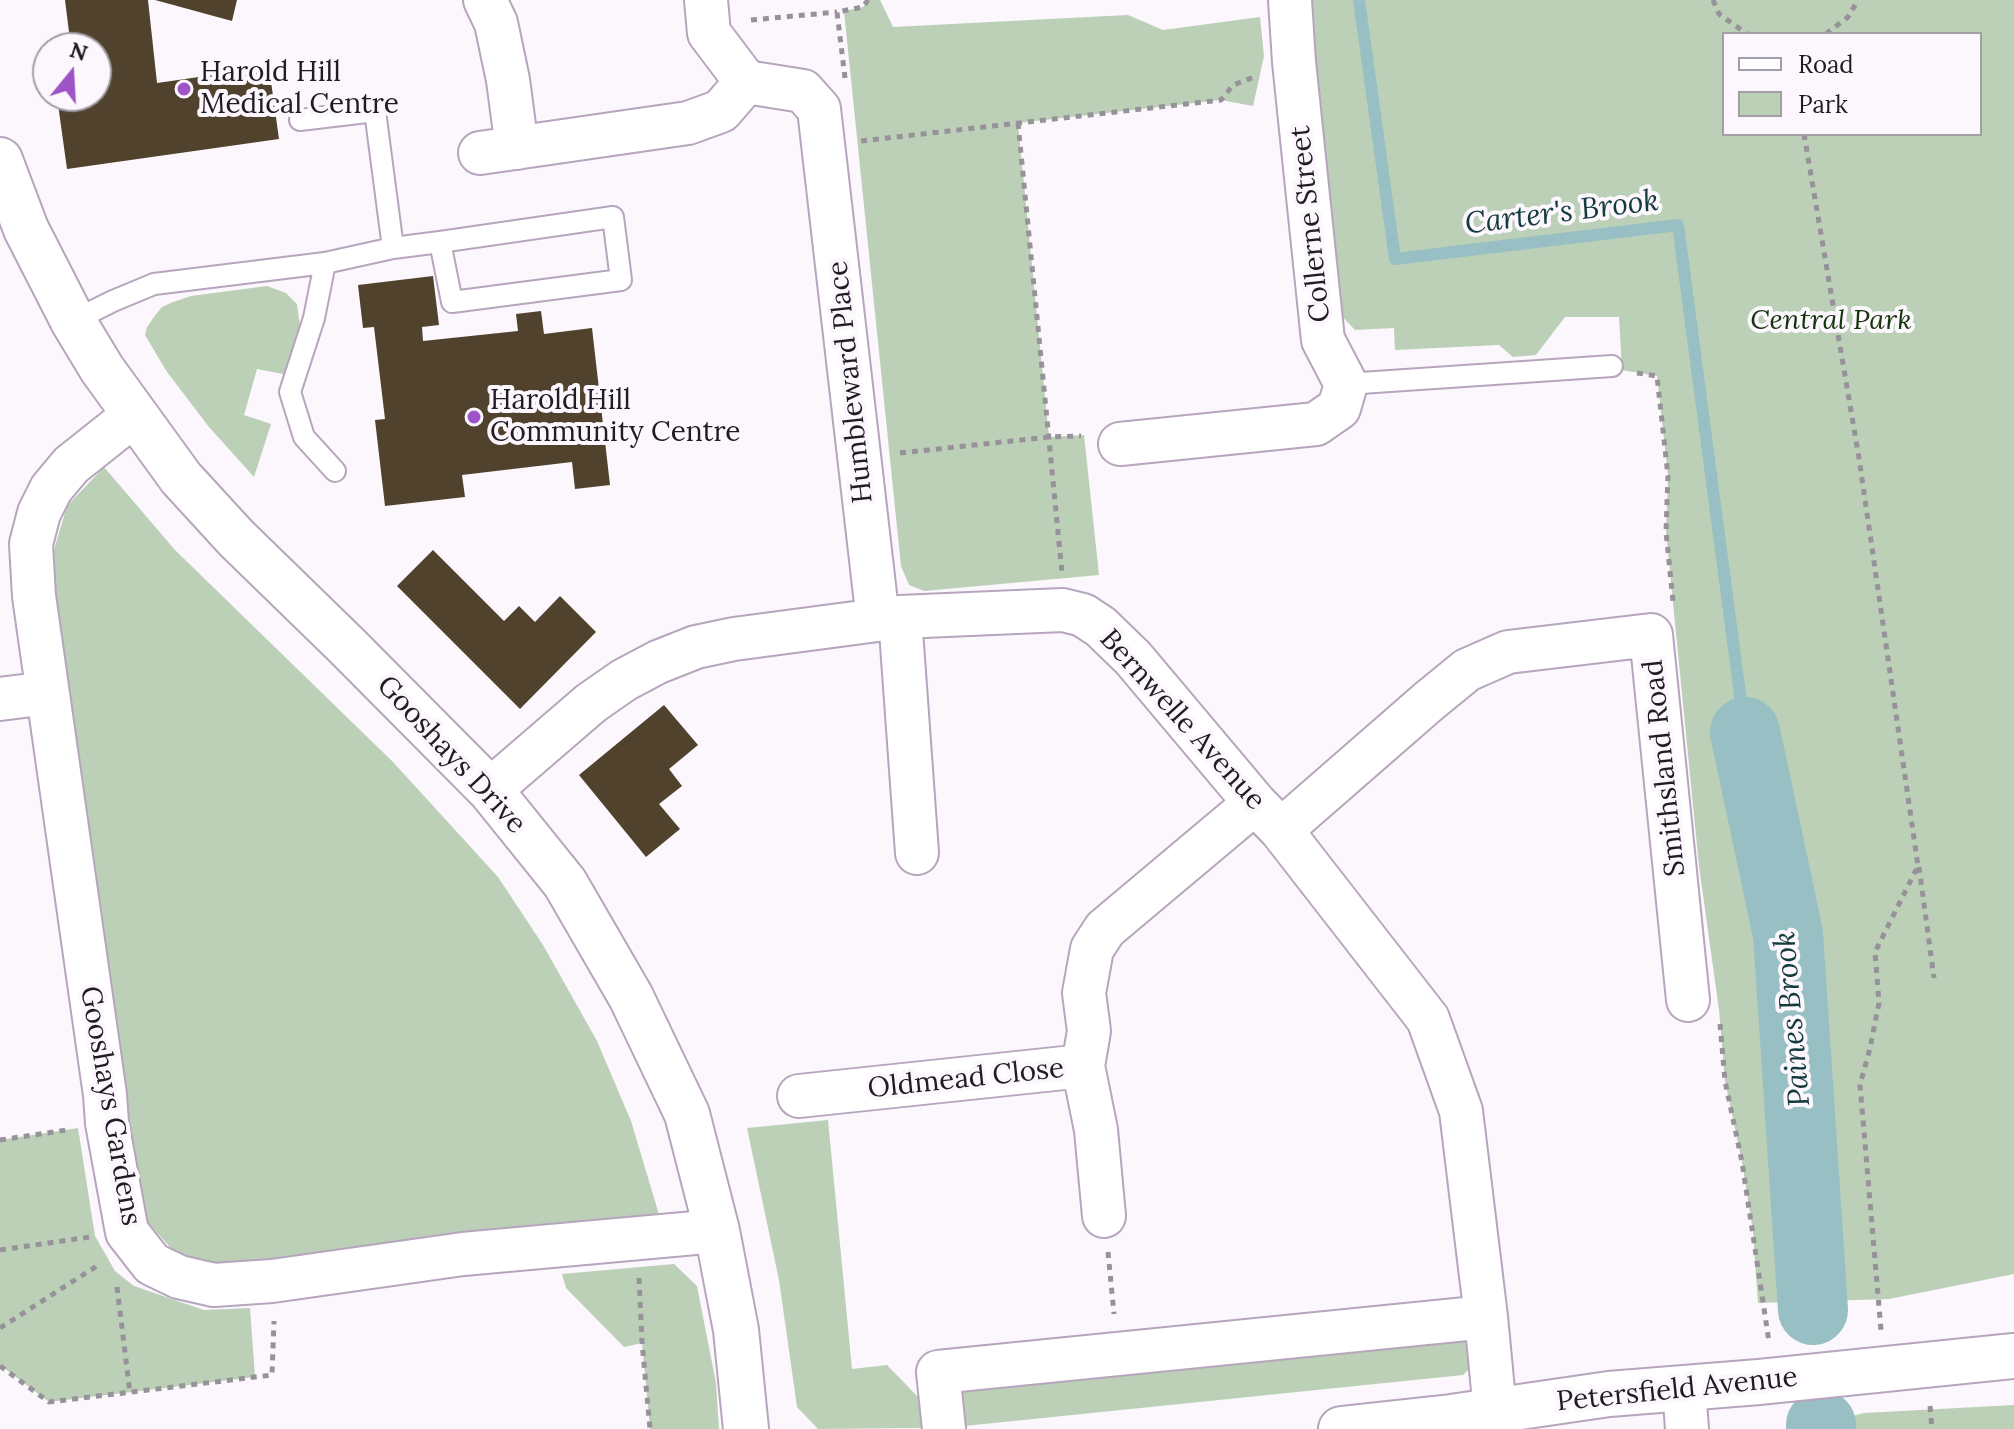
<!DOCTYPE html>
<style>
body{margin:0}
#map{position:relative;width:2014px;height:1429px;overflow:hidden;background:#fbf7fc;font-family:Lora,serif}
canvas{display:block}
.legend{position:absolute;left:1722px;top:32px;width:260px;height:104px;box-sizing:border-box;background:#fbf7fc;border:2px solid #a49fa6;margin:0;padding:10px 14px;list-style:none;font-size:24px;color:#211b24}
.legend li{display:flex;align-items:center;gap:16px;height:40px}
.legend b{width:40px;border:2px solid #a49fa6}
.north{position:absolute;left:32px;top:32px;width:80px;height:80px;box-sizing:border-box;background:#fbf7fc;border:2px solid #a49fa6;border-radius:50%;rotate:18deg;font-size:22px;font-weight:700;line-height:32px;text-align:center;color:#211b24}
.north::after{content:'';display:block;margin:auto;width:28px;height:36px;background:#9e53c6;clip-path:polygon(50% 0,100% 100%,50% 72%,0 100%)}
</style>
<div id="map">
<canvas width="2014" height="1429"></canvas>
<ul class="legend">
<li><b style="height:10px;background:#fff"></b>Road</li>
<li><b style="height:22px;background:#bbd0b7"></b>Park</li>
</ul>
<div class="north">N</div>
</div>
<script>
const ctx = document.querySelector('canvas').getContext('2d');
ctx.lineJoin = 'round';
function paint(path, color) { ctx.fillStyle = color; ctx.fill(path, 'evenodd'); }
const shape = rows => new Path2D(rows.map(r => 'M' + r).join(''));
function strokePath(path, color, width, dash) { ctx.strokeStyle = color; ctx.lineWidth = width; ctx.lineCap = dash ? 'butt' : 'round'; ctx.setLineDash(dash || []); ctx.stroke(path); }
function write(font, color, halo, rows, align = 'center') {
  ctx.font = font + ' Lora,serif'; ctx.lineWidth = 8; ctx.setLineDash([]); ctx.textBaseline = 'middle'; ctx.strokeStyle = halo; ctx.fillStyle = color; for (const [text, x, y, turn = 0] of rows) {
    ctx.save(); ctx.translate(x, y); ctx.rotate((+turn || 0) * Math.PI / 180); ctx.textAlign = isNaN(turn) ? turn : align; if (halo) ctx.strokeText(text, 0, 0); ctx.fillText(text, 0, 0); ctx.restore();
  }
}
paint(shape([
 [868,0,880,0,893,27,1128,15,1163,30,1260,17,1264,56,1253,106,1221,100,1018,123,1049,437,1084,435,1099,575,924,591,909,585,901,566,844,11,863,7],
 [1313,0,2014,0,2014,1274,1889,1299,1758,1303,1753,1232,1742,1162,1725,1081,1719,1010,1699,866,1666,532,1668,476,1657,376,1622,370,1619,317,1565,317,1536,355,1513,357,1499,345,1395,350,1394,328,1355,330,1335,309,1312,83],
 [1724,34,1980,34,1980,134,1724,134],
 [267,286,286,293,297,304,300,326,288,375,257,369,244,415,271,424,254,477,209,427,167,372,145,335,147,327,154,317,162,307,173,302,191,296],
 [104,467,175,550,393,762,498,877,543,945,597,1041,631,1121,660,1218,235,1267,177,1255,145,1219,131,1176,48,570,67,506],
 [828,1120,852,1369,887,1365,919,1398,922,1428,818,1429,797,1407,779,1280,747,1128],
 [78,1128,95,1236,115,1271,134,1286,204,1310,250,1308,255,1377,49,1402,0,1365,0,1140],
 [674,1264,697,1286,716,1383,719,1429,650,1429,642,1343,624,1347,566,1288,562,1274],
 [1468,1337,1471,1367,1463,1375,955,1427,958,1388],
 [2014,1405,2014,1429,1801,1429,1864,1413]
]), '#bbd0b7');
strokePath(shape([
 [1359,0,1395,259,1678,225,1745,732]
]), '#97bfc4', 12);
strokePath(shape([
 [1745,732,1788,934,1813,1310],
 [1821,1425,1821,1429]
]), '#97bfc4', 70);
paint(shape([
 [65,0,148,0,157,83,269,67,279,139,67,169,57,97,96,96,96,48,71,48],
 [155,0,237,0,232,21],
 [433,276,439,325,422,327,423,341,518,331,516,314,541,311,544,334,592,328,610,485,575,489,572,462,462,475,465,497,385,506,375,420,385,419,374,327,363,328,358,285],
 [433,550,504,621,519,606,535,622,560,596,596,632,520,709,397,586],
 [664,705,698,745,669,769,682,786,659,804,680,829,646,857,579,775]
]), '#51422d');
const lane = shape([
 [300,120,375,111,393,248],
 [325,263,314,318,290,392,304,437,335,471],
 [73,321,113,301,154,284,325,263,393,248,440,242,613,217,621,280,452,302,440,242],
 [1346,384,1612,366]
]);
const street = shape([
 [485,0,496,23,508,80,517,148],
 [706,0,709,33,746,82,803,91,819,109,878,620],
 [480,153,688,123,721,111,746,82],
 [134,415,71,465,51,489,39,513,31,544,34,596,105,1095,107,1123,127,1232,152,1264,179,1277,214,1285,272,1281,463,1254,717,1231],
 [1120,444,1316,424,1339,408,1346,384,1323,340,1294,62,1290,0],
 [900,617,917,853],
 [0,699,47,693],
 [490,790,591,703,624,680,658,662,696,647,734,639,900,617,1063,610,1083,615,1101,627,1133,658,1255,803,1281,830,1428,1019,1461,1111,1486,1317,1495,1411],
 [1281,830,1429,701,1467,670,1508,652,1651,635,1688,1000],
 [1083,1066,1096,1130,1104,1216],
 [799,1096,1083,1066,1089,1031,1084,993,1092,949,1105,929,1255,803],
 [1684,1389,1687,1429],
 [944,1429,938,1372,1486,1317]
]);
const secondary = shape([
 [0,160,26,229,73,321,102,369,181,478,236,538,347,646,490,790,565,883,631,997,687,1114,717,1231,736,1330,746,1429],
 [1341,1429,1451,1417,1609,1394,1759,1382,2014,1356]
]);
strokePath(lane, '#b7a5bd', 24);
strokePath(street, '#b7a5bd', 46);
strokePath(secondary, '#b7a5bd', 48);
strokePath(shape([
 [1713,0,1719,14,1747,34],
 [751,20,837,12],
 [1826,34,1848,17,1858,0],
 [845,78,837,12,863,7,868,0],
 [1018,123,1062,573],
 [1804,134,1859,458,1918,866,1875,952,1879,1003,1870,1048,1860,1085,1881,1330],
 [861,141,1221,100,1233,85,1257,76],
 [1637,373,1657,376,1668,476,1666,532,1673,601],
 [900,453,1049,437,1081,436],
 [1919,867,1934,978],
 [1720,1024,1725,1081,1742,1162,1769,1342],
 [0,1140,67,1130],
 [0,1250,90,1237],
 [1108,1252,1114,1314],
 [639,1278,642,1342,650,1429],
 [117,1287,130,1393],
 [0,1328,100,1264],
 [0,1366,49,1402,272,1375,274,1321],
 [1930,1406,1932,1429]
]), '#979299', 5, [6, 6]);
strokePath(lane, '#fff', 20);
strokePath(street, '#fff', 42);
strokePath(secondary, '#fff', 44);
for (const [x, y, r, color] of [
 [184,89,8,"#9e53c6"],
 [474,417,8,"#9e53c6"]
]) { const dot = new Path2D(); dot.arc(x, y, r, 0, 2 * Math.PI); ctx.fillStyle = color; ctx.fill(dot); strokePath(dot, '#fbf7fc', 3); }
write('28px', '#211b24', '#fbf7fc', [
 ["Harold Hill",200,73],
 ["Medical Centre",200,105],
 ["Harold Hill",490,401],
 ["Community Centre",490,433]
], 'left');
write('28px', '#211b24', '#fbf7fc', [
 ["Collerne Street",1311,224,-96],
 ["Humbleward Place",851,382,-96],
 ["Bernwelle Avenue",1182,720,48],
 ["Gooshays Drive",451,755,47],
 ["Smithsland Road",1665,768,-96],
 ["Oldmead Close",966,1079,-6],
 ["Gooshays Gardens",110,1106,80],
 ["Petersfield Avenue",1677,1390,-6]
]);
write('italic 28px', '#15340d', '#fbf7fc', [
 ["Central Park",1831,321]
]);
write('italic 30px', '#133a3e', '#fbf7fc', [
 ["Carter's Brook",1562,213,-7],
 ["Paines Brook",1793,1019,-95]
]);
</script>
